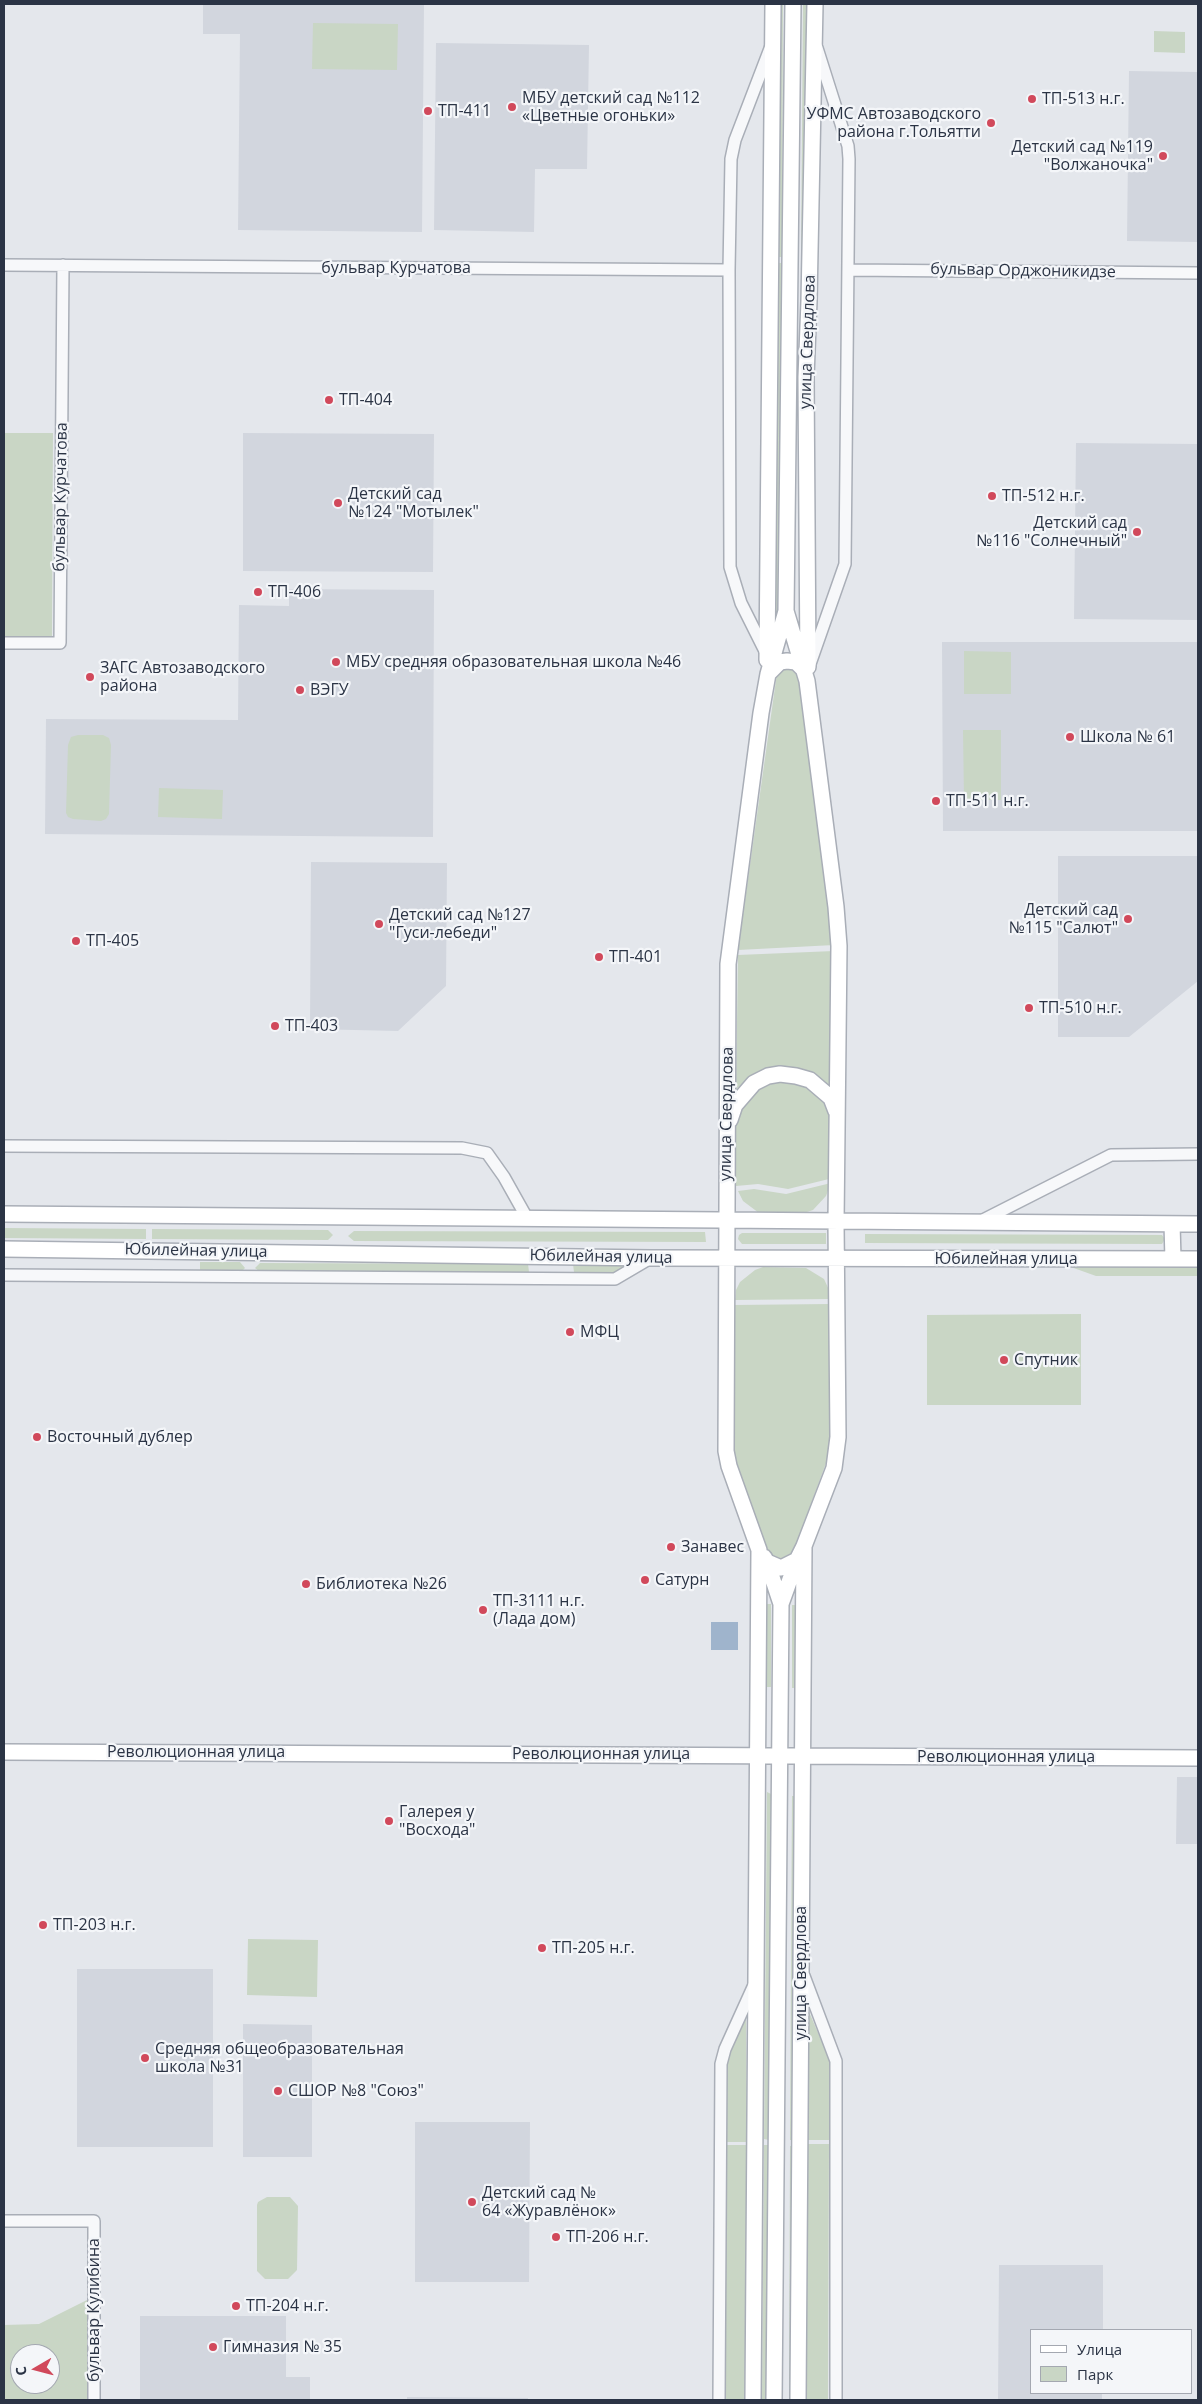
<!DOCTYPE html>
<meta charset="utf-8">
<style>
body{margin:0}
#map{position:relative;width:1202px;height:2404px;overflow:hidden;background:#e4e7ec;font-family:"Open Sans",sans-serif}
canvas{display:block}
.frame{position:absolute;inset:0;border:5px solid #2b3445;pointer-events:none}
.legend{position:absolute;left:1030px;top:2329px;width:162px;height:65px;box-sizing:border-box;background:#f4f6f9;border:1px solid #a4a8b1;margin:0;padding:6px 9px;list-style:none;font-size:15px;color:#2b3445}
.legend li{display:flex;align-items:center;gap:10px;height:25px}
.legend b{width:25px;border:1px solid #a4a8b1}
.north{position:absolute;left:10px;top:2344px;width:50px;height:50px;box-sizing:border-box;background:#f4f6f9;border:1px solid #a4a8b1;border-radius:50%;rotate:262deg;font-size:14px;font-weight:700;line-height:20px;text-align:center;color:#2b3445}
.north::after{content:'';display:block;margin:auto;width:18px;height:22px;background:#d1495b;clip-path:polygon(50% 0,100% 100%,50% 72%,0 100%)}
</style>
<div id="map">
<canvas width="1202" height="2404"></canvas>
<div class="frame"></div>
<ul class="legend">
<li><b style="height:6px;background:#fff"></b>Улица</li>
<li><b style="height:14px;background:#c9d6c5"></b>Парк</li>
</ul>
<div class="north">С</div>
</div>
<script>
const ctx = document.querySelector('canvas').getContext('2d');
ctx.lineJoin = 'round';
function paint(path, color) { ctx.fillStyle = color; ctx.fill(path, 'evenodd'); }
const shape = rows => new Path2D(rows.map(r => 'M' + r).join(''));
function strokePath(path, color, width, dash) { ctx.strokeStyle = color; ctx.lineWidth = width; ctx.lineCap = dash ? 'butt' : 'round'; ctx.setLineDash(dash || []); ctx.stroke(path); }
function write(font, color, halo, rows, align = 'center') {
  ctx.font = font + ' "Open Sans",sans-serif'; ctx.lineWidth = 4.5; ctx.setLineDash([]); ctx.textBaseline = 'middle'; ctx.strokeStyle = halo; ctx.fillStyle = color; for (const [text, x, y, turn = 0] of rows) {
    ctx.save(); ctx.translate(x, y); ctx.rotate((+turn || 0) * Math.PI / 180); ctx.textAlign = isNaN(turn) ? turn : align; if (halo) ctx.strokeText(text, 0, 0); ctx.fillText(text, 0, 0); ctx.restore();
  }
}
paint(shape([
 [203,4,424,4,422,232,238,230,240,34,203,34],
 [436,43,589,45,587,169,535,169,534,232,434,230],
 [1129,71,1198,72,1198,242,1127,241],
 [243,433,434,434,433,572,243,571],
 [1076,443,1198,444,1198,620,1074,619],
 [289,589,434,590,433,837,45,834,46,719,238,720,239,605,289,606],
 [942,642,1198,642,1198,831,943,831],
 [1058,856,1198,856,1198,981,1129,1037,1058,1037],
 [311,862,447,863,446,986,398,1031,310,1029],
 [1177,1777,1198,1777,1198,1844,1176,1844],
 [77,1969,213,1969,213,2147,77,2147],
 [243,2024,312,2025,312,2157,243,2157],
 [415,2122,530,2122,529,2282,415,2282],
 [999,2265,1103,2265,1103,2330,1031,2330,1031,2393,1102,2393,1102,2400,998,2400],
 [140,2316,286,2316,286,2377,310,2377,310,2400,140,2400],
 [407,2397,528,2398,528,2400,407,2400]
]), '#d2d6de');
paint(shape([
 [777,4,783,4,782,257,776,257],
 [803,4,808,4,806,257,801,257],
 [313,23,398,24,397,70,312,69],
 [1154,31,1185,32,1185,53,1154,52],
 [776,263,782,263,779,615,777,618,774,617],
 [4,433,53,433,52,637,4,637],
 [964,651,1011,652,1011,694,964,694],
 [784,665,800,672,834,945,738,950,777,673],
 [963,730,1001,730,1001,800,964,800],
 [78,735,103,735,109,738,111,745,109,814,106,819,101,821,73,819,68,817,66,813,68,745,71,737],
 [159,788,223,790,222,819,158,817],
 [834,951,834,1093,760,1072,736,1089,738,955],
 [779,1081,801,1083,820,1095,832,1113,834,1175,829,1179,788,1189,758,1184,736,1186,736,1122,739,1112,752,1095,761,1088],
 [831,1183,826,1196,813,1210,807,1212,759,1213,743,1201,738,1191,754,1189,786,1194],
 [4,1228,146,1229,146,1239,4,1238],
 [152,1229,328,1230,333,1235,328,1240,152,1239],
 [354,1231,705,1232,706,1242,354,1241,348,1236],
 [742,1233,826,1233,826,1244,742,1244,738,1239,739,1235],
 [865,1234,1162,1235,1165,1239,1162,1244,865,1243],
 [200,1262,240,1262,245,1268,242,1271,200,1272],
 [260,1263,528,1264,529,1272,260,1272,255,1268],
 [573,1264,626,1265,626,1266,614,1274,574,1272],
 [1068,1266,1198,1267,1198,1276,1096,1276],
 [763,1267,806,1268,824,1279,830,1292,830,1299,735,1300,736,1290,740,1282,755,1270],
 [830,1304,829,1455,790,1561,770,1560,736,1468,733,1450,734,1305],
 [1081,1314,1081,1405,927,1405,927,1315],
 [766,1604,771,1604,771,1687,766,1687],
 [792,1605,797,1605,797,1688,792,1688],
 [767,1792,771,1794,769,2140,764,2139],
 [792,1796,795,1796,795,2140,790,2140],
 [248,1939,318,1940,317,1997,247,1995],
 [809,2012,829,2058,831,2069,829,2140,808,2140],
 [746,2014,747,2142,724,2142,726,2059],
 [807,2144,829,2144,828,2400,806,2400],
 [724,2145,747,2145,745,2400,723,2400],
 [764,2145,769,2145,768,2400,762,2400],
 [790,2146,795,2146,794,2400,789,2400],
 [267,2197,290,2197,298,2206,297,2270,288,2279,265,2279,257,2271,257,2205,258,2202],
 [93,2297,93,2400,4,2400,4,2325,39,2324],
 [20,2354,50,2354,50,2384,20,2384]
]), '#c9d6c5');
paint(shape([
 [711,1622,738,1622,738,1650,711,1650]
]), '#9fb4cc');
const minor = shape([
 [4,265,729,270],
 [848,270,1198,273],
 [4,643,60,643,63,265],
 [766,653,741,603,730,567,729,270,731,159,735,140,771,46],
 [810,664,845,564,849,159,848,146,817,48],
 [4,1146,462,1148,487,1153,504,1177,527,1218],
 [981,1221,1111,1155,1198,1154],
 [4,1275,615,1279,649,1259],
 [804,1976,836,2061,836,2400],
 [4,2221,94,2221,94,2400],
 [719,2400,721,2064,725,2049,754,1985]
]);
const secondary = shape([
 [786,611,807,681,836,907,839,946,836,1222,838,1437,834,1468,804,1546,798,2400],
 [767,660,773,4],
 [808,667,806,377,809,301,815,4],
 [768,674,780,662,787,661,796,662,804,670],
 [730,1120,735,1105,754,1083,768,1076,780,1074,796,1076,810,1080,831,1098,836,1111],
 [4,1214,1198,1224],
 [1172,1224,1173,1259],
 [4,1249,651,1258,1198,1259],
 [764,1557,767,1562,781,1568,797,1560,804,1546],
 [767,1562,781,1604,774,2400],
 [781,1604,797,1560],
 [4,1752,1198,1758],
 [753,2400,759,1550,729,1466,726,1451,728,964,761,713,768,674,786,611,793,4]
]);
strokePath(minor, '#a9aeb7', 14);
strokePath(secondary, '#a9aeb7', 18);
strokePath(minor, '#f7f8fa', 11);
strokePath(secondary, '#fff', 15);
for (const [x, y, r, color] of [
 [1032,99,5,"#d1495b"],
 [512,107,5,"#d1495b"],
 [428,111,5,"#d1495b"],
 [991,123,5,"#d1495b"],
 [1163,156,5,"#d1495b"],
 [329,400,5,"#d1495b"],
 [992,496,5,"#d1495b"],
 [338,503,5,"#d1495b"],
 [1137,532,5,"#d1495b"],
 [258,592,5,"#d1495b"],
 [336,662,5,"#d1495b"],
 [90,677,5,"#d1495b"],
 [300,690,5,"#d1495b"],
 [1070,737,5,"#d1495b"],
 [936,801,5,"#d1495b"],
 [1128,919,5,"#d1495b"],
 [379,924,5,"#d1495b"],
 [76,941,5,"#d1495b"],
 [599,957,5,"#d1495b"],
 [1029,1008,5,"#d1495b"],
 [275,1026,5,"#d1495b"],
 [570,1332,5,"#d1495b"],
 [1004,1360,5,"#d1495b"],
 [37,1437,5,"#d1495b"],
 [671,1547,5,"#d1495b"],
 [645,1580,5,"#d1495b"],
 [306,1584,5,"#d1495b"],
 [483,1610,5,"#d1495b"],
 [389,1821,5,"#d1495b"],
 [43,1925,5,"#d1495b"],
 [542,1948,5,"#d1495b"],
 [145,2058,5,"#d1495b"],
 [278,2091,5,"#d1495b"],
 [472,2202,5,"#d1495b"],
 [556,2237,5,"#d1495b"],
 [236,2306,5,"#d1495b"],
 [213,2347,5,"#d1495b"]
]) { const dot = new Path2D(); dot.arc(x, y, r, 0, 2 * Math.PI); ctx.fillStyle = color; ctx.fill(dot); strokePath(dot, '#f4f6f9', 2); }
write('16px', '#2b3445', '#f4f6f9', [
 ["МБУ детский сад №112",522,98],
 ["«Цветные огоньки»",522,116],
 ["ТП-513 н.г.",1042,99],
 ["ТП-411",438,111],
 ["УФМС Автозаводского",981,114,"right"],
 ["района г.Тольятти",981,132,"right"],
 ["Детский сад №119",1153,147,"right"],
 ["\"Волжаночка\"",1153,165,"right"],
 ["ТП-404",339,400],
 ["Детский сад",348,494],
 ["№124 \"Мотылек\"",348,512],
 ["ТП-512 н.г.",1002,496],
 ["Детский сад",1127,523,"right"],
 ["№116 \"Солнечный\"",1127,541,"right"],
 ["ТП-406",268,592],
 ["МБУ средняя образовательная школа №46",346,662],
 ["ЗАГС Автозаводского",100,668],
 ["района",100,686],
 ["ВЭГУ",310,690],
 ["Школа № 61",1080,737],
 ["ТП-511 н.г.",946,801],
 ["Детский сад",1118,910,"right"],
 ["№115 \"Салют\"",1118,928,"right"],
 ["Детский сад №127",389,915],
 ["\"Гуси-лебеди\"",389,933],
 ["ТП-405",86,941],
 ["ТП-401",609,957],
 ["ТП-510 н.г.",1039,1008],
 ["ТП-403",285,1026],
 ["МФЦ",580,1332],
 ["Спутник",1014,1360],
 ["Восточный дублер",47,1437],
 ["Занавес",681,1547],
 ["Сатурн",655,1580],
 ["Библиотека №26",316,1584],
 ["ТП-3111 н.г.",493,1601],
 ["(Лада дом)",493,1619],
 ["Галерея у",399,1812],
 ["\"Восхода\"",399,1830],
 ["ТП-203 н.г.",53,1925],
 ["ТП-205 н.г.",552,1948],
 ["Средняя общеобразовательная",155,2049],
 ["школа №31",155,2067],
 ["СШОР №8 \"Союз\"",288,2091],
 ["Детский сад №",482,2193],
 ["64 «Журавлёнок»",482,2211],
 ["ТП-206 н.г.",566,2237],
 ["ТП-204 н.г.",246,2306],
 ["Гимназия № 35",223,2347]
], 'left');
write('16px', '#2b3445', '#f4f6f9', [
 ["бульвар Курчатова",396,268],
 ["бульвар Орджоникидзе",1023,271,1],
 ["улица Свердлова",808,342,-88],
 ["бульвар Курчатова",61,497,-89],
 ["улица Свердлова",727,1114,-89],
 ["Юбилейная улица",196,1251,1],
 ["Юбилейная улица",601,1257,1],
 ["Юбилейная улица",1006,1259],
 ["Революционная улица",196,1752],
 ["Революционная улица",601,1754],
 ["Революционная улица",1006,1757],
 ["улица Свердлова",801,1973,-90],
 ["бульвар Кулибина",94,2310,-90]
]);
</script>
